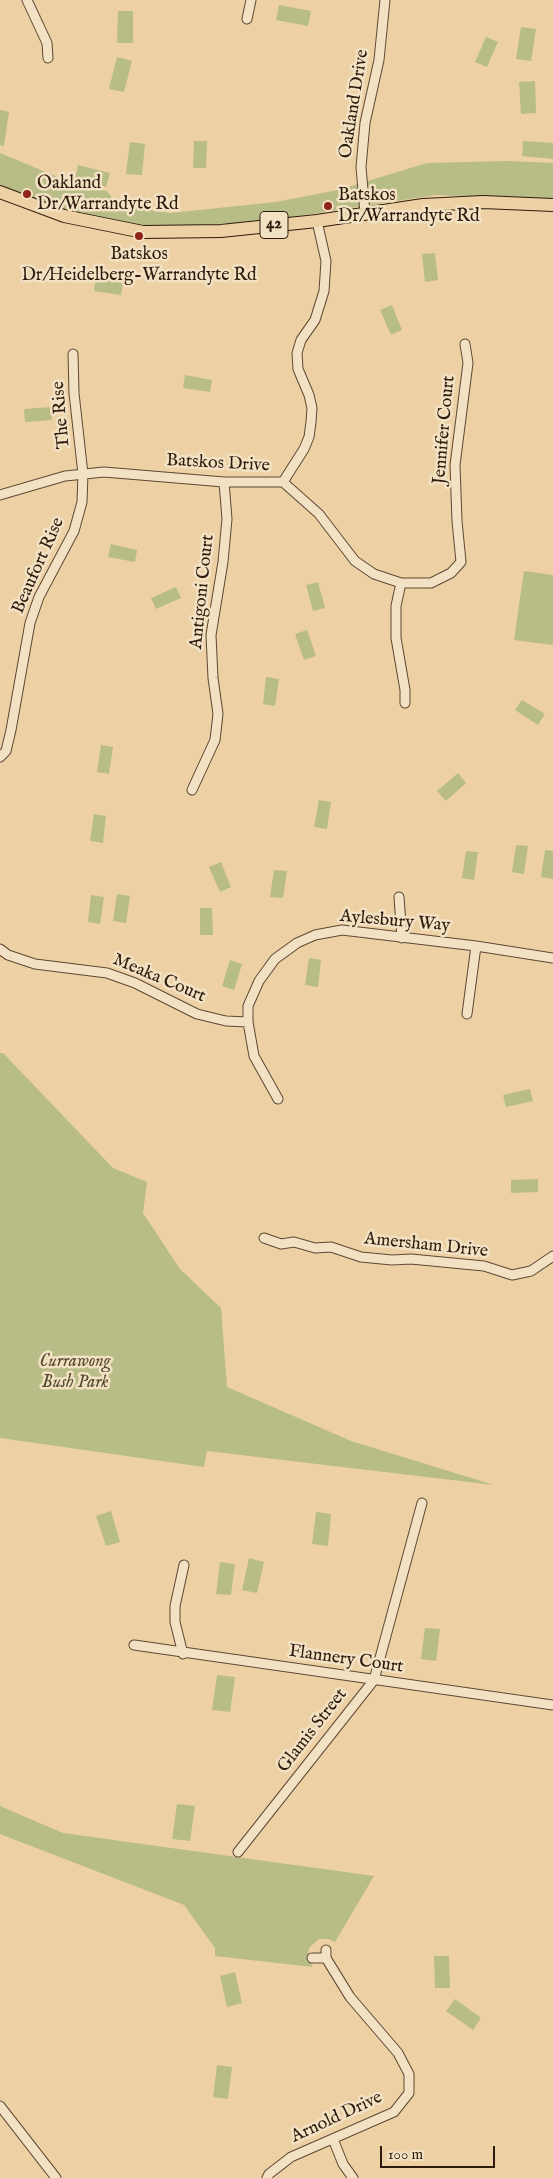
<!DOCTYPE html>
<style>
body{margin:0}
#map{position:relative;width:553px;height:2178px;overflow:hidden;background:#edd1a4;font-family:"IM FELL English",serif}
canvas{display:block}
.scale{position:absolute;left:380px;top:2146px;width:115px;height:22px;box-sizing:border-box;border:2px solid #2e1b0d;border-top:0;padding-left:6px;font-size:15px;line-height:18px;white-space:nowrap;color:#2e1b0d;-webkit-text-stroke:4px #f3e1c4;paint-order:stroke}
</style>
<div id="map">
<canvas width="553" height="2178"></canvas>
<div class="scale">100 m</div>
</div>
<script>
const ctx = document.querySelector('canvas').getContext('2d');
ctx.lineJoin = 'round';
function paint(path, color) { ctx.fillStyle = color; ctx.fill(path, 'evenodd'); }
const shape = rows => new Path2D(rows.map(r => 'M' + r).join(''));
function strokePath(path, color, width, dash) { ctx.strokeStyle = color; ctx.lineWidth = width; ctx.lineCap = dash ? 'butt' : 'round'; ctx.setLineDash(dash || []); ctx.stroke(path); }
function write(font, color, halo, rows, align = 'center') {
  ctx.font = font + ' "IM FELL English",serif'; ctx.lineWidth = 5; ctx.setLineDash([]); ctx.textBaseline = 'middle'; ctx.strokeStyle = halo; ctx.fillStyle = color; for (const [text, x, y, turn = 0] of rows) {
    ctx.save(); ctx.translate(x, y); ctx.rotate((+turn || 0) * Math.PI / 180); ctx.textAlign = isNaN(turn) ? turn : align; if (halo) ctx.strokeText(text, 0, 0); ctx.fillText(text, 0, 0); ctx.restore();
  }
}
paint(shape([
 [279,5,311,11,308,26,276,20],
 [118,11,133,11,133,43,117,43],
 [521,27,536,29,531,61,516,59],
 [486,37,498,42,487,67,475,62],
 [117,57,132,61,124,92,109,89],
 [535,81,536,113,521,114,519,82],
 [0,110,9,112,4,146,0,145],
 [194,141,207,141,206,168,193,168],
 [523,141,553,143,553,159,522,156],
 [130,142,145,144,142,175,126,174],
 [0,153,70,182,107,191,117,205,170,213,276,202,338,190,427,163,507,161,553,163,553,200,436,195,258,222,147,227,64,212,0,186],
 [78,165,110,173,106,187,75,180],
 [435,253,438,280,425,282,422,254],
 [96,278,123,283,121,295,94,291],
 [392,305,402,330,391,335,380,310],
 [185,375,212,380,210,392,183,388],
 [51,407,52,420,25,422,24,409],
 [111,544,137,550,135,562,108,557],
 [524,571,553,575,553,645,514,640],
 [318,582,325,608,313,611,306,585],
 [176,587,181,598,156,609,151,598],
 [307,630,316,656,304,660,295,634],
 [266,677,279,679,275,706,263,704],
 [522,700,545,714,538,725,515,710],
 [101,745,113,747,109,774,97,772],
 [458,773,466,783,446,801,437,791],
 [319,800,331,802,327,829,314,827],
 [94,814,106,816,103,843,90,841],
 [516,845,528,846,524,874,512,872],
 [545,850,553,851,553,879,541,877],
 [466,851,478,852,474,880,462,878],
 [221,862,231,887,220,892,209,867],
 [274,870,287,871,283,898,270,897],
 [117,894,130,896,126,923,113,921],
 [91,895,104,897,100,924,88,922],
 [200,908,212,908,213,935,200,935],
 [309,958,321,960,318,987,305,985],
 [230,960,242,964,234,990,222,986],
 [0,1053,3,1053,113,1168,147,1182,143,1213,180,1269,221,1308,227,1387,351,1441,494,1485,207,1451,204,1467,0,1438],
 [530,1089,533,1101,506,1107,503,1095],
 [538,1179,538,1192,511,1193,511,1180],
 [111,1511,120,1542,106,1546,96,1516],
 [316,1512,331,1514,328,1546,312,1544],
 [249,1558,264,1562,257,1593,242,1590],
 [220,1562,235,1564,231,1595,216,1594],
 [425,1628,440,1629,436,1661,421,1659],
 [217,1675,235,1677,230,1712,212,1710],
 [177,1804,195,1806,190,1841,172,1839],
 [0,1806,63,1833,374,1876,335,1942,328,1939,319,1939,309,1948,308,1955,313,1967,215,1956,215,1948,184,1905,0,1834],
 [434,1956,449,1956,450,1988,435,1988],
 [235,1972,242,2003,227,2007,220,1976],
 [455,1999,481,2018,473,2030,446,2011],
 [217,2065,232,2067,228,2099,213,2097]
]), '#b8bc86');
const street = shape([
 [27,0,47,43,48,58],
 [247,19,251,0],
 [365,213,361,167,365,123,379,60,385,0],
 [283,482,319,514,355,561,374,574,401,583,431,583,451,573,461,562,457,521,455,465,468,363,465,344],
 [0,495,65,476,104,472,224,482,283,482,304,449,309,437,311,422,312,408,309,395,298,369,297,353,301,340,315,320,324,291,326,261,317,221],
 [401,583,396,606,396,638,405,690,405,703],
 [0,757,6,751,11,730,30,623,39,597,74,531,82,502,83,474,74,393,73,354],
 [192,790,215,740,218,714,213,678,211,635,223,562,227,519,224,482],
 [399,897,402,938],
 [0,949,8,955,35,964,107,973,135,983,197,1014,226,1021,248,1022],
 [467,1014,476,946],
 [278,1099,254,1056,248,1022,248,1006,259,981,275,959,297,943,315,935,342,930,476,946,553,958],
 [264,1238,281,1244,294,1242,315,1248,331,1247,361,1257,392,1260,411,1259,484,1266,512,1275,531,1271,553,1256],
 [134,1645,553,1705],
 [183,1654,175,1622,175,1606,184,1565],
 [238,1852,374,1680,422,1503],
 [312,1958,326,1958],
 [0,2106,56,2178],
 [333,2139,343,2164,353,2178],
 [267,2178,269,2174,291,2157,394,2112,409,2093,409,2074,398,2053,350,1997,326,1958,326,1950]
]);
const primary = shape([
 [0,192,64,216,143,232,221,231,317,221,423,205,483,202,553,205]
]);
strokePath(street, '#5e4833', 11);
strokePath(primary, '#2e1b0d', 14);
strokePath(street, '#f3e1c4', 9);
strokePath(primary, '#edd1a4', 12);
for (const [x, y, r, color] of [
 [27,194,5,"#8f2418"],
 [328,206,5,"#8f2418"],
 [139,236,5,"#8f2418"]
]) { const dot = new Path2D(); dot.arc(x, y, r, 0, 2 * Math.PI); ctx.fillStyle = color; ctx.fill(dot); strokePath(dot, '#f3e1c4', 2); }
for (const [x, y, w] of [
 [274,225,28]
]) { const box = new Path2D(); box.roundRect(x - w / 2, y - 13.5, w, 27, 4); ctx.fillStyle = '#f3e1c4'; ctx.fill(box); strokePath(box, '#2e1b0d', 1); }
write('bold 16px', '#2e1b0d', null, [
 ["42",274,225]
]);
write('18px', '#2e1b0d', '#f3e1c4', [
 ["Oakland Drive",355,104,-81],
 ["The Rise",62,415,-95],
 ["Jennifer Court",445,430,-85],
 ["Batskos Drive",218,464,3],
 ["Beaufort Rise",39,566,-66],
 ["Antigoni Court",203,592,-84],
 ["Aylesbury Way",395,922,5],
 ["Meaka Court",159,979,23],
 ["Amersham Drive",426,1246,6],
 ["Flannery Court",346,1660,8],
 ["Glamis Street",313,1731,-52],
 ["Arnold Drive",337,2118,-25]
]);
write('18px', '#2e1b0d', '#f3e1c4', [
 ["Oakland",37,184],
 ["Dr/Warrandyte Rd",37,205],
 ["Batskos",338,196],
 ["Dr/Warrandyte Rd",338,217],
 ["Batskos",139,255,"center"],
 ["Dr/Heidelberg-Warrandyte Rd",139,276,"center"]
], 'left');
write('italic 18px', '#574b31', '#f3e1c4', [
 ["Currawong",75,1362],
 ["Bush Park",75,1383]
]);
</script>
